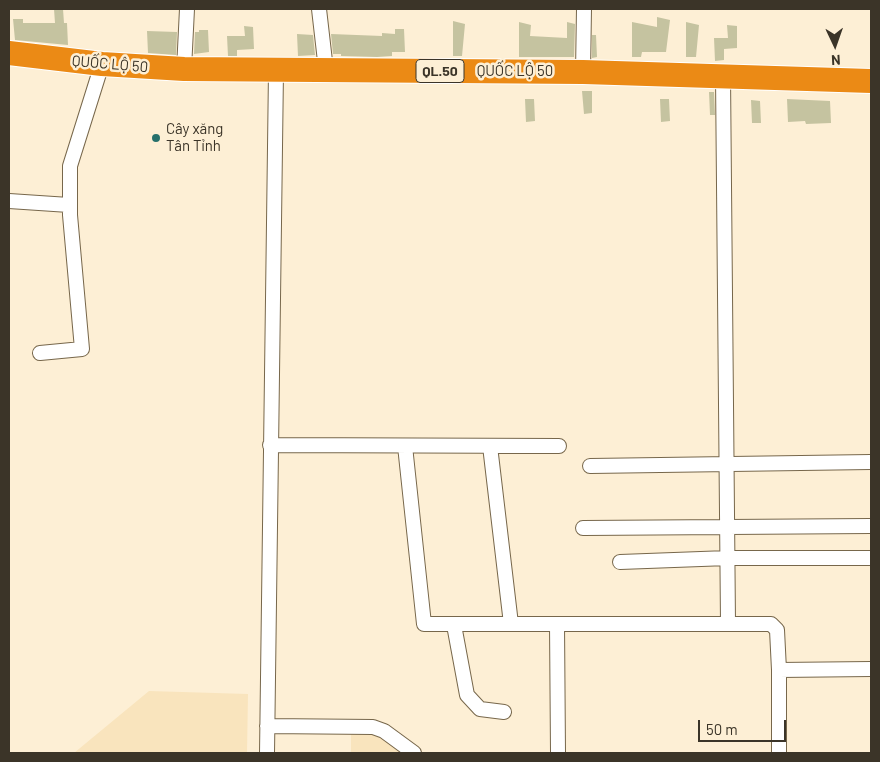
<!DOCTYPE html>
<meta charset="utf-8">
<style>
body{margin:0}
#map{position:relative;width:880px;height:762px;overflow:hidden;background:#fdefd5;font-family:Barlow,sans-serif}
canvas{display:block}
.frame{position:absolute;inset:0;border:10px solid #3b3428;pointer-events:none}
.north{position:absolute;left:810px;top:20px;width:50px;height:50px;-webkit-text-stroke:4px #fdefd5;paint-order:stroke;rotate:177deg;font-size:14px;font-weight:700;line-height:20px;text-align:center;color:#3b3428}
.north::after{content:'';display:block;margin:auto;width:18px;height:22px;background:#3b3428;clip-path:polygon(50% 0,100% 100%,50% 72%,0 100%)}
.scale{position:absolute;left:698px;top:720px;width:88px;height:22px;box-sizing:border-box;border:2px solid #3b3428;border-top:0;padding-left:6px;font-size:15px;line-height:18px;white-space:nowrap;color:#3b3428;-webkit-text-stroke:4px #fdefd5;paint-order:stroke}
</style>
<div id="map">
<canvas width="880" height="762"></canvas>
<div class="frame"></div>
<div class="north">N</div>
<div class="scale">50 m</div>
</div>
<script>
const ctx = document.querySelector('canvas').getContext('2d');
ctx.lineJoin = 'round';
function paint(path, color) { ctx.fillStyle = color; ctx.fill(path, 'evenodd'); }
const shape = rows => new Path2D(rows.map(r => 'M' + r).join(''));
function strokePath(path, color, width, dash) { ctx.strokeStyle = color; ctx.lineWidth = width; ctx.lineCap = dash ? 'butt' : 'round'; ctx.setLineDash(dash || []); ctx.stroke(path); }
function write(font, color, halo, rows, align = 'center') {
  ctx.font = font + ' Barlow,sans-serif'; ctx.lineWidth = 5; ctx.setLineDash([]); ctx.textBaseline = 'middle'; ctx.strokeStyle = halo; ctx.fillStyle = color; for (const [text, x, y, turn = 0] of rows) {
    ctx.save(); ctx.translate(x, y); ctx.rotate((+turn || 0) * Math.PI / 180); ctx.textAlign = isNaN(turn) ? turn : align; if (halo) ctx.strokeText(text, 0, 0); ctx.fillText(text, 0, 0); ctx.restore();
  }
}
paint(shape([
 [149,691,248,694,247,753,74,753],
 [361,729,379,736,403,753,351,753,351,730]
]), '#f9e4bd');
paint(shape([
 [54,9,63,9,64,23,67,23,68,45,15,40,13,19,23,19,23,23,55,23],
 [657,17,670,20,666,52,642,52,641,57,632,57,632,22,657,27],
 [453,21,465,24,462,56,453,56],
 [519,22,531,25,530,36,567,38,567,22,575,24,574,57,519,57],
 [686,22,699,25,696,57,686,57],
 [727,25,737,26,737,48,724,49,724,60,715,61,714,38,728,38],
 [244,26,253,27,254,49,237,50,237,56,228,56,227,36,245,36],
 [395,29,404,29,405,52,392,52,392,56,377,57,341,56,341,54,333,54,331,34,382,36,382,33,395,34],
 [199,30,208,30,209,52,194,54,195,32,199,32],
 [147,31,177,32,176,55,148,53],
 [297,34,313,35,315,55,298,56],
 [592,35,596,35,597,57,592,58],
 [582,91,592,91,592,113,584,114],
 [709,92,714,92,715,115,710,115],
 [525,99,534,99,535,121,526,122],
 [660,99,669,99,670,121,661,122],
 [787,99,830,101,831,123,806,124,805,121,788,122],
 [751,100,760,101,761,123,752,123]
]), '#c5c3a0');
const street = shape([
 [319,9,326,70],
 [184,69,187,9],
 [583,72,584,9],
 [723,76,728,623],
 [9,201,69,205],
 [40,353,82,349,70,215,70,166,102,64],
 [270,445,559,446],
 [405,446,424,624,771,624,777,630,779,670,779,753],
 [490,446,511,624],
 [590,466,871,462],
 [583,528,871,526],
 [620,562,728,558,871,558],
 [557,624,558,753],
 [454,625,467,695,480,709,504,712],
 [779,670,871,669],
 [267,726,373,727,384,731,414,753],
 [267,753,276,71]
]);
const highway = shape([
 [9,53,102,64,184,69,583,72,871,81]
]);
strokePath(street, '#77674b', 16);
strokePath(highway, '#fff', 26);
strokePath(street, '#fff', 14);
strokePath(highway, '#eb8a15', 24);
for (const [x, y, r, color] of [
 [156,138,5,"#26706b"]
]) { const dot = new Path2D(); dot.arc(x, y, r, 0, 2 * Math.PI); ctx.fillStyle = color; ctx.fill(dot); strokePath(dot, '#fdefd5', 2); }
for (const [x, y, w] of [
 [440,71,48]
]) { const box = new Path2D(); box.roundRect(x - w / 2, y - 11.5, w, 23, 4); ctx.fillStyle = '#fdefd5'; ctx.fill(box); strokePath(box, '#3b3428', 1); }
write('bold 14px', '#3b3428', null, [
 ["QL.50",440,71]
]);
write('15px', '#3b3428', '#fdefd5', [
 ["QUỐC LỘ 50",110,64,5],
 ["QUỐC LỘ 50",515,71]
]);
write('15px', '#3b3428', '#fdefd5', [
 ["Cây xăng",166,129],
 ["Tân Tỉnh",166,146]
], 'left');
</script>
